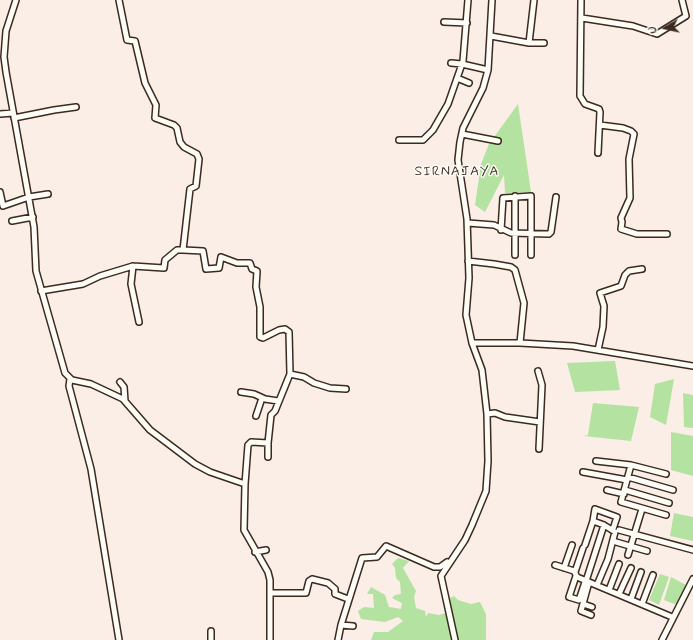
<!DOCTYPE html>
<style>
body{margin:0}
#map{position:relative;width:693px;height:640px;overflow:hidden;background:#faeee7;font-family:Mynerve,sans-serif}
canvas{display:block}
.north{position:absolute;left:645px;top:8px;width:40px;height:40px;-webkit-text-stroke:3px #fdfcf7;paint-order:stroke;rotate:261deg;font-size:11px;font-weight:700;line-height:16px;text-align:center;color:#3b2a1e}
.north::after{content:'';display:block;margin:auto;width:14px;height:18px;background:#3b2a1e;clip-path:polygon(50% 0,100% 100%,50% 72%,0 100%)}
</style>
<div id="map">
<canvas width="693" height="640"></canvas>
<div class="north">U</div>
</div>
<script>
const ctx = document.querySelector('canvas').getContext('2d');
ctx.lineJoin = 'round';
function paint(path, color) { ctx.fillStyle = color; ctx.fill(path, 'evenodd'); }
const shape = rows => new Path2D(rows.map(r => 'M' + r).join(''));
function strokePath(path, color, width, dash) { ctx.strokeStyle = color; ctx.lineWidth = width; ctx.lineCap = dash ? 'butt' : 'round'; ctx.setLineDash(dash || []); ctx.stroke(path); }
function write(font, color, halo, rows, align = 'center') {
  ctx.font = font + ' Mynerve,sans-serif'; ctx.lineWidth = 3; ctx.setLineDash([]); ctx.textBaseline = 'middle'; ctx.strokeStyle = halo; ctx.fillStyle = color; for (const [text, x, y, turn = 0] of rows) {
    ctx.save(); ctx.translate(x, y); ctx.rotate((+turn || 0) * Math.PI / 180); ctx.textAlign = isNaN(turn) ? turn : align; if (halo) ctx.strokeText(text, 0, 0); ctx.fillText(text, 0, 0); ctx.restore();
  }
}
paint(shape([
 [518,104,531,192,505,193,504,175,485,212,475,205,481,164,489,144],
 [615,361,620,390,575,392,567,363],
 [674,379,666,425,650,417,655,384],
 [683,393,693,395,693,428,684,427],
 [593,403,639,407,631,441,584,436,588,435],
 [671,432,693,436,693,476,671,470],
 [674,513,693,517,693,541,670,536],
 [398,558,409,561,403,568,416,591,414,597,416,608,425,611,426,617,428,613,439,615,446,613,448,599,454,596,458,600,471,604,480,602,486,614,486,640,371,640,374,632,388,632,403,621,398,617,385,622,361,619,358,611,364,607,374,608,373,594,367,594,371,587,385,595,389,607,401,609,402,603,392,598,395,595,401,594,400,582,396,578,395,568,392,564],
 [660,574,669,577,659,605,649,600],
 [671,577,686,585,677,605,664,600]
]), '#b3e2a1');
const minor = shape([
 [16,0,6,31,4,57,6,72,34,227,36,271,65,373,72,380,91,384,123,399,150,430,195,464,210,472,245,484,244,530,268,572,270,580,270,640],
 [581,0,580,96,585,104,599,109,600,112,598,153],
 [582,18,633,26,657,34,686,16,682,0],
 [444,22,467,23],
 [491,36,529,43,544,43],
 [529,43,534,0],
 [451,63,462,64,463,61,468,0],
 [457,78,469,83],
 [0,114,13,113],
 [14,118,54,110,76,107],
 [600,125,623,128,631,131,634,134,629,159,630,198,621,218,622,222,621,229,637,234,667,234],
 [462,134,498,141],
 [399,140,423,140,433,130,448,104,462,64,488,70],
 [0,192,3,206,29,197,48,194],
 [515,196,515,255],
 [12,221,33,217],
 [468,223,494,225,511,233,549,234,551,232,556,197],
 [501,230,503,198,531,196,531,255],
 [183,250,203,251,206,269,219,268,221,257,237,263,250,263,252,269,257,271,256,287,260,307,260,337,263,338,279,330,285,329,289,332,290,374,275,411,271,415,268,443,251,442,248,445,245,484],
 [468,261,494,264,511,267,515,270,524,303,520,343],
 [133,266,131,284,139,322],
 [41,291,83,284,100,276,133,266,164,268,165,260,177,250,183,250,190,189,196,186,199,159,197,154,184,147,180,142,177,128,174,125,155,118,156,105,145,83,135,41,127,40,119,0],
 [472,343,520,343,573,346,693,366],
 [598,350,603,327,604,306,600,293,621,286,625,275,629,271,642,269],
 [538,371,542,385,539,449],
 [290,374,304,377,314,383,330,388,346,389],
 [70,379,69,386,91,469,119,640],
 [120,382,124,387,125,401],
 [241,392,254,394,265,399,278,401],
 [487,414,495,413,505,417,540,422],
 [256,416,262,398],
 [268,457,268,443],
 [596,461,631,465,666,474],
 [631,465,621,502,666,515],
 [583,472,627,480],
 [628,477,673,490],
 [607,490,624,494],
 [625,490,669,503],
 [593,521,595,509,617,517,613,529],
 [619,530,693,550],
 [616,542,647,551],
 [585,545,593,521,604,525],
 [255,552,266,550],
 [628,555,642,509],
 [555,565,574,571,577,577,672,617],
 [564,568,572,545],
 [575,572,583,548],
 [576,576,569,597,579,600,585,582],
 [586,581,604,525,615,532,608,559,597,585],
 [589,582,581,611,591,615],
 [609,590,619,564],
 [271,593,306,593,309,581,312,579,328,583,335,589,335,594,348,599],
 [619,594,631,568],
 [631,599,641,572],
 [583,604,592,607],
 [642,604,653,575],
 [353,626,341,625,362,558,377,557,386,546,434,567,440,567,447,562],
 [211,631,211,640],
 [338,640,341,625],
 [455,640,441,576,465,540,472,525,486,491,488,461,487,414,482,370,472,343,466,315,469,278,467,219,458,160,460,142,463,128,483,88,488,70,492,0],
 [662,640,693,579]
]);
strokePath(minor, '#3b2a1e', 8);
strokePath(minor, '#fdfcf7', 5);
ctx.letterSpacing = '1px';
write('14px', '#3b2a1e', '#fdfcf7', [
 ["SIRNAJAYA",457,172]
]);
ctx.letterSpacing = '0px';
</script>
